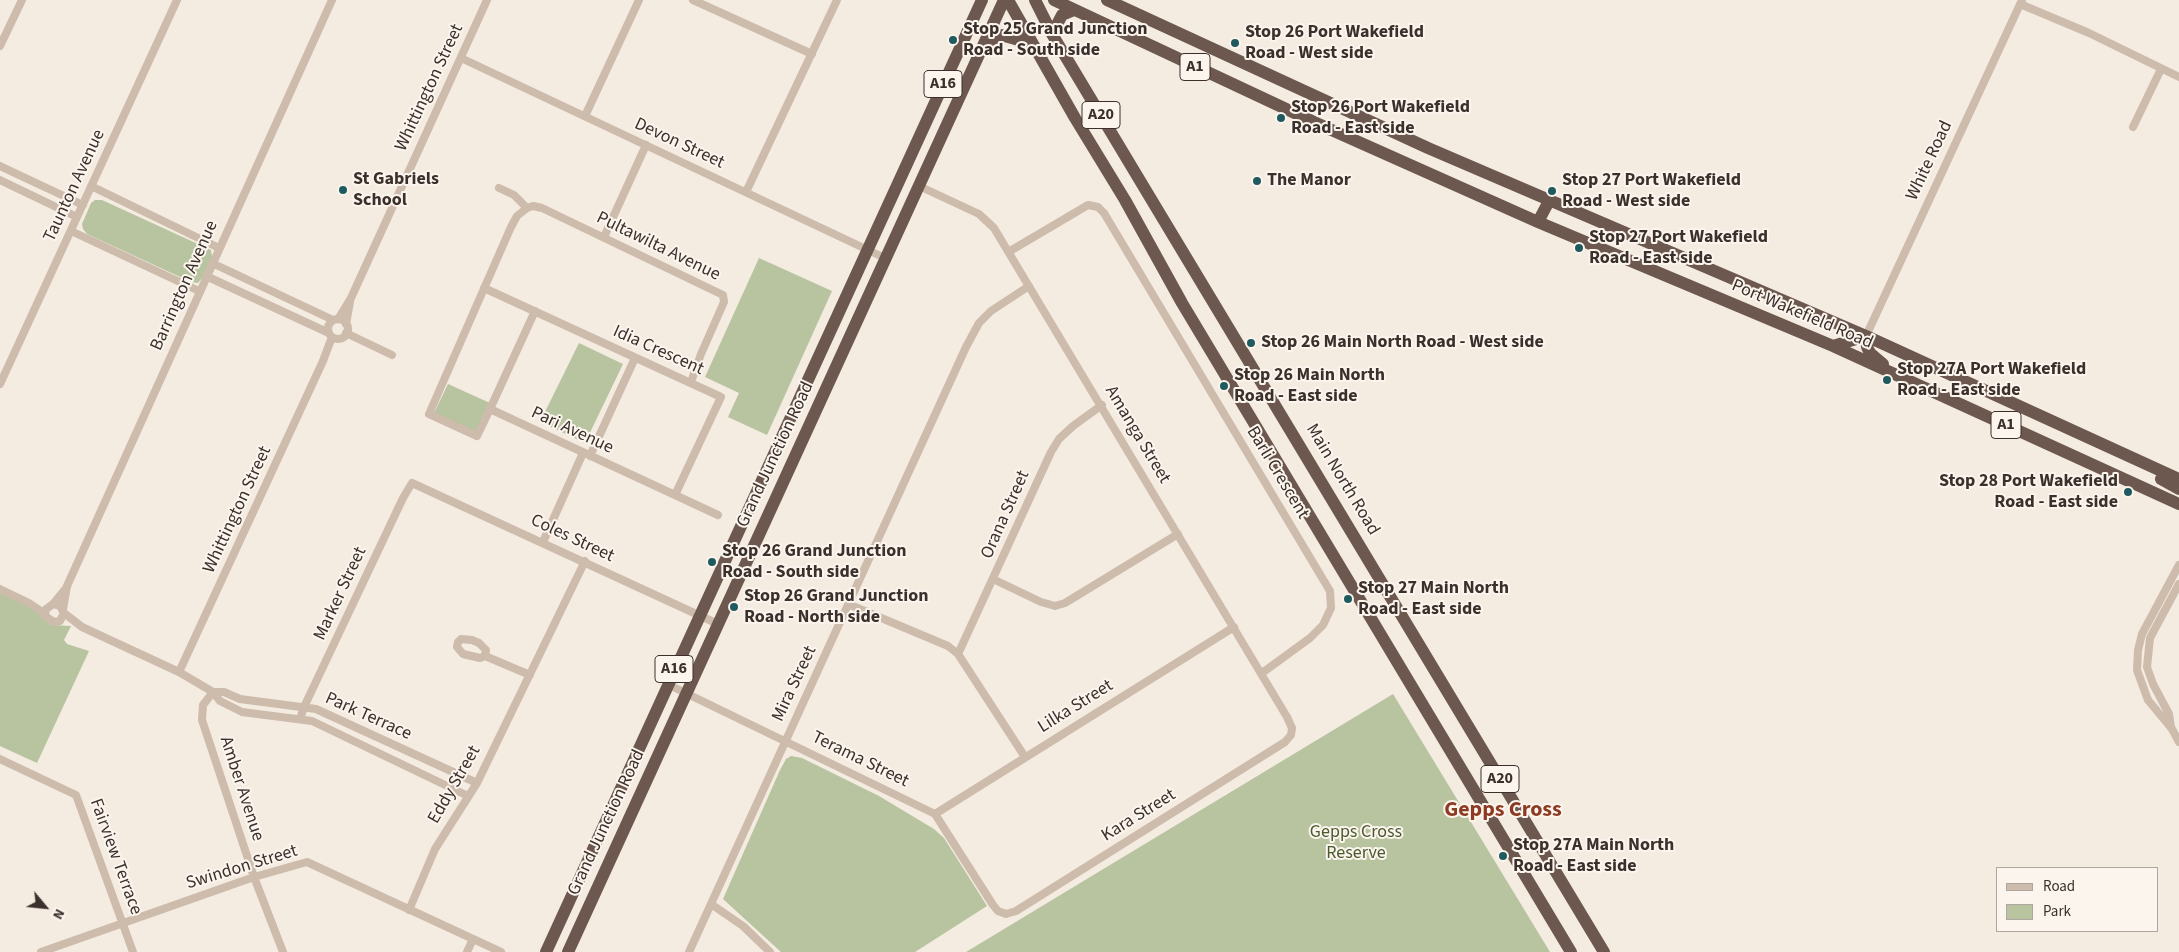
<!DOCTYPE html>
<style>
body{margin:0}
#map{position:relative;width:2179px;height:952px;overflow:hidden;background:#f4ebe1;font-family:"Source Sans 3",sans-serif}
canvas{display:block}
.legend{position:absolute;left:1996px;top:867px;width:162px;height:65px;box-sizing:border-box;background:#fbf5ee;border:1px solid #aea6a0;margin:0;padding:6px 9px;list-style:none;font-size:15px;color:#3b302b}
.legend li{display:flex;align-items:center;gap:10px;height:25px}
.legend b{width:25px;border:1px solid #aea6a0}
.north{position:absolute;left:20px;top:882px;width:50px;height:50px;-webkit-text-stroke:4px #fbf5ee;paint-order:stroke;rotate:118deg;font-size:14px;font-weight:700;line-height:20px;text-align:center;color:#3b302b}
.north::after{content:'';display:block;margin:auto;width:18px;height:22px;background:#3b302b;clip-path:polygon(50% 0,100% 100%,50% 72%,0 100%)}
</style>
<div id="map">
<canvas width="2179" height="952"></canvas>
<ul class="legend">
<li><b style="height:6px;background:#cdbbac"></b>Road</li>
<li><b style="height:14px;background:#b8c4a0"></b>Park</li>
</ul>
<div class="north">N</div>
</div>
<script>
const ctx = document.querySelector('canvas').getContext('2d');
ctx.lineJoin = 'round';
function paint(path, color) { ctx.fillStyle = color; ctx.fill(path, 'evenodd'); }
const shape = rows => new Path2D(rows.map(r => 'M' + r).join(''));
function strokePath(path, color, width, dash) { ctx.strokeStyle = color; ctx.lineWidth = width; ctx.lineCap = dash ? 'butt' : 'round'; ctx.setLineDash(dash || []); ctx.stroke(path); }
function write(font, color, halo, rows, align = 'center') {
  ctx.font = font + ' "Source Sans 3",sans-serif'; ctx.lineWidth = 4; ctx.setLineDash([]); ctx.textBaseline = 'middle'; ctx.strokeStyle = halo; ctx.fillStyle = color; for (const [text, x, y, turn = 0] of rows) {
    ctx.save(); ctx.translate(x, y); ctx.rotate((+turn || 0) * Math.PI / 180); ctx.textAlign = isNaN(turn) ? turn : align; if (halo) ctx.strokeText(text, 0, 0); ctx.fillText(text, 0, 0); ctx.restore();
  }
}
paint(shape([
 [95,200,102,200,211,250,212,257,202,278,198,283,191,282,87,234,83,229,82,224,91,203],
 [759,258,832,291,767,435,728,417,739,393,705,377],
 [579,343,623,364,585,443,540,422],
 [448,384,490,403,476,432,434,413],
 [0,593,31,607,51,625,71,626,64,640,67,644,89,651,37,763,0,746],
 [1393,694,1550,952,966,952],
 [791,756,802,758,879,796,934,829,944,838,987,906,915,952,781,952,723,899,780,770,786,759]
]), '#b8c4a0');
strokePath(shape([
 [693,0,812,54],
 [2020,4,2089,33,2179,77],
 [0,46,22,0],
 [461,58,885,258],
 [585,116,639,0],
 [2133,127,2161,69],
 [0,166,83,205],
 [0,180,77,217],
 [91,186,219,248],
 [499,188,514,195,527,208,533,206,542,208,723,295,724,302,701,354,691,382],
 [746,192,837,0],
 [527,208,517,216,511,227,429,414,477,436,490,409,718,515],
 [71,231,199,291],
 [604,237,646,145],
 [1010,251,1088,205,1098,207,1104,213,1330,591,1331,608,1323,625,1310,638,1262,673],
 [212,263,333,320],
 [206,276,329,333],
 [484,288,721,397,675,495],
 [338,319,351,298,487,0],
 '328 329a10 10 0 1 1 20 0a10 10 0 1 1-20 0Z',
 [346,324,350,302],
 [346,333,392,355],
 [1866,336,2022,0],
 [0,384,177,0],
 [490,409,535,311],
 [590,456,635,358],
 [543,542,583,453],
 [2179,565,2142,634,2138,650,2137,670,2148,700,2172,729,2179,742],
 [993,579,1041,602,1055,606,1065,603,1178,534],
 [0,589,29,603,45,614],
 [53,604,60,606,64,613,60,621,54,622,46,617,45,610,53,604,67,587],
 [848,604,948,646,958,654,1025,757],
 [63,609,67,586,332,0],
 [64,613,82,627,179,672,213,692,203,705,202,720,254,877,283,952],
 [958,654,1051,452,1059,439,1073,426,1102,405],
 [485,656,486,650,479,643,472,640,461,639,458,642,457,647,463,654,480,658,485,656,530,675],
 [179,672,323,361,332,337],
 [667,684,935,814,993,905,998,911,1006,914,1016,911,1285,742,1291,735,1292,728,1287,717,994,228,979,214,919,186],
 [300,719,304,707,403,498,412,483,718,624],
 [2171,727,2169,714,2153,684,2147,667,2150,638,2179,584],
 [0,759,76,795,133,952],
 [468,796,312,721,242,712,220,701,213,692,224,692,240,699,316,709,477,783],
 [935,814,1234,627],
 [711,904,743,926,770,952],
 [409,910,435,849,477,783,585,561],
 [41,952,254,877,307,862,501,952],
 [467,952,473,939],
 [689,952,966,347,979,323,991,311,1029,286]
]), '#cdbbac', 8);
strokePath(shape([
 [1008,0,1075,118,1125,200,1182,303,1571,952],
 [1035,0,1052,34,1145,189,1604,952],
 [1054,0,1316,123,1538,222,1833,346,2179,504],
 [1107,0,1428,148,1866,336,2179,479],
 [1052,34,1062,15,1074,10],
 [984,44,1001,35,1033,44],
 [1538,222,1549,201],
 [1866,336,1867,347,1870,353,1883,364],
 [1833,346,1866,336],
 [2161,479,2179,489],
 [546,952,982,0],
 [568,952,1004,0]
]), '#6c584f', 12);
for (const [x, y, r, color] of [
 [953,40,5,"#1f5a5e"],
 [1235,43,5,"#1f5a5e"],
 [1281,118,5,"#1f5a5e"],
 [1257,181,5,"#1f5a5e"],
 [343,190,5,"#1f5a5e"],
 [1552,191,5,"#1f5a5e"],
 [1579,248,5,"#1f5a5e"],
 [1251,343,5,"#1f5a5e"],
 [1887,380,5,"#1f5a5e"],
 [1224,386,5,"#1f5a5e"],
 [2128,492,5,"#1f5a5e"],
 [712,562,5,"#1f5a5e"],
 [1348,599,5,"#1f5a5e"],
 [734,607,5,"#1f5a5e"],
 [1503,856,5,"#1f5a5e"]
]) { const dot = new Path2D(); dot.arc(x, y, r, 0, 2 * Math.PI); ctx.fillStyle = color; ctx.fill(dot); strokePath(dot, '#fbf5ee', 2); }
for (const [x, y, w] of [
 [1195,67,30],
 [943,84,38],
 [1101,115,38],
 [2006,425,30],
 [674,669,38],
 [1500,779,38]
]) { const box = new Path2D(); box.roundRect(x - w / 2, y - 13.5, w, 27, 4); ctx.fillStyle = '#fbf5ee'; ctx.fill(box); strokePath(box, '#3b302b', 1); }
write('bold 16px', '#3b302b', null, [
 ["A1",1195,67],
 ["A16",943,84],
 ["A20",1101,115],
 ["A1",2006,425],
 ["A16",674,669],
 ["A20",1500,779]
]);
write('bold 18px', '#3b302b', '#fbf5ee', [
 ["Stop 25 Grand Junction",963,30],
 ["Road - South side",963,51],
 ["Stop 26 Port Wakefield",1245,33],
 ["Road - West side",1245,54],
 ["Stop 26 Port Wakefield",1291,108],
 ["Road - East side",1291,129],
 ["St Gabriels",353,180],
 ["School",353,201],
 ["The Manor",1267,181],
 ["Stop 27 Port Wakefield",1562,181],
 ["Road - West side",1562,202],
 ["Stop 27 Port Wakefield",1589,238],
 ["Road - East side",1589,259],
 ["Stop 26 Main North Road - West side",1261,343],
 ["Stop 27A Port Wakefield",1897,370],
 ["Road - East side",1897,391],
 ["Stop 26 Main North",1234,376],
 ["Road - East side",1234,397],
 ["Stop 28 Port Wakefield",2118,482,"right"],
 ["Road - East side",2118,503,"right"],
 ["Stop 26 Grand Junction",722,552],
 ["Road - South side",722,573],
 ["Stop 27 Main North",1358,589],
 ["Road - East side",1358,610],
 ["Stop 26 Grand Junction",744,597],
 ["Road - North side",744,618],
 ["Stop 27A Main North",1513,846],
 ["Road - East side",1513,867]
], 'left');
write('18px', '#3b302b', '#fbf5ee', [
 ["Whittington Street",430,88,-65],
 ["Devon Street",679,144,25],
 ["White Road",1930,161,-65],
 ["Taunton Avenue",75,186,-65],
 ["Pultawilta Avenue",658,247,26],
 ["Barrington Avenue",185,286,-66],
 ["Port Wakefield Road",1802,315,23],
 ["Idia Crescent",658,351,24],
 ["Pari Avenue",572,431,25],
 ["Amanga Street",1137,435,59],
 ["Grand Junction Road",776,455,-65],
 ["Barli Crescent",1277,473,59],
 ["Main North Road",1342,480,59],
 ["Whittington Street",238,510,-65],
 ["Orana Street",1006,515,-66],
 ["Coles Street",572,539,25],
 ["Marker Street",341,594,-65],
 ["Mira Street",795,684,-65],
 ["Lilka Street",1076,707,-32],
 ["Park Terrace",368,717,24],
 ["Terama Street",860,760,26],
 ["Eddy Street",455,785,-60],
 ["Amber Avenue",241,789,72],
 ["Kara Street",1139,816,-32],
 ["Grand Junction Road",607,823,-65],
 ["Fairview Terrace",115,857,70],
 ["Swindon Street",242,868,-17]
]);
write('18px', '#4a5a2e', '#fbf5ee', [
 ["Gepps Cross",1356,833],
 ["Reserve",1356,854]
]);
write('bold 22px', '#8c3b22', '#fbf5ee', [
 ["Gepps Cross",1503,811]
]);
</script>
